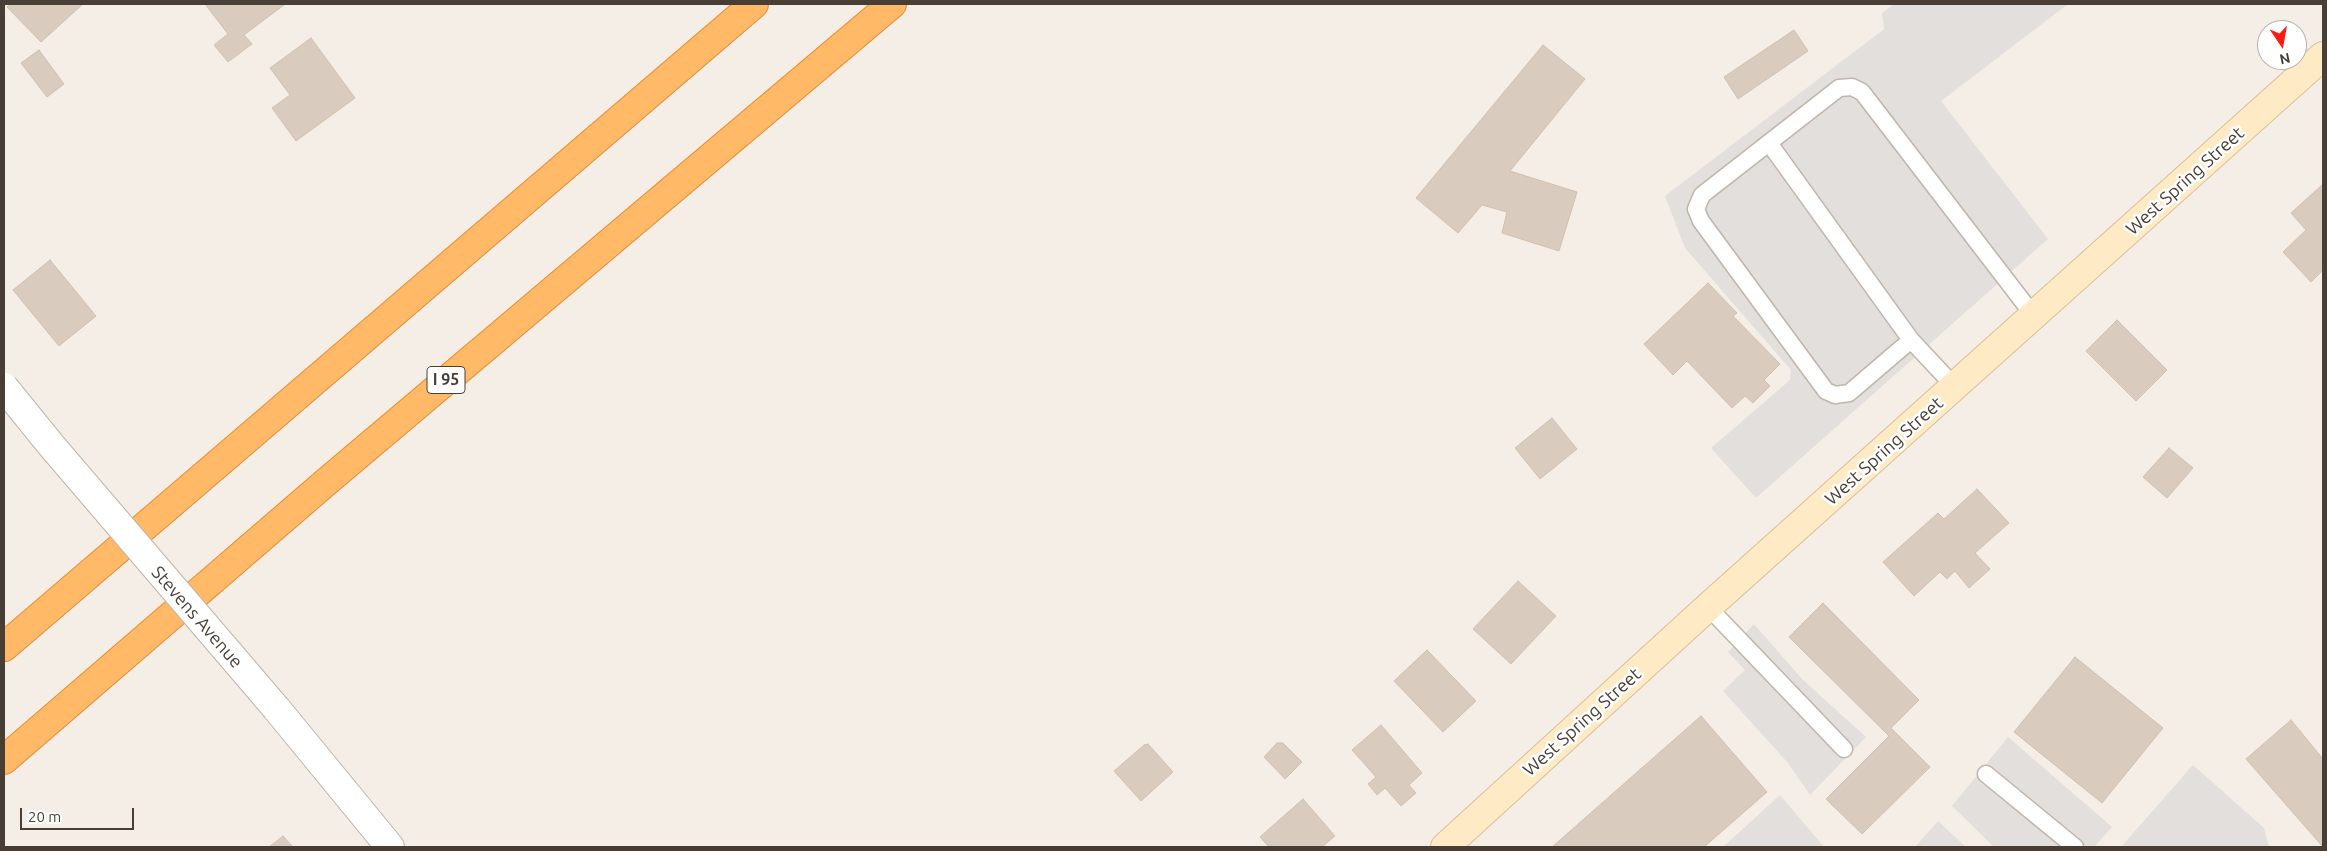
<!DOCTYPE html>
<style>
body{margin:0}
#map{position:relative;width:2327px;height:851px;overflow:hidden;background:#f4eee7;font-family:Ubuntu,sans-serif}
canvas{display:block}
.frame{position:absolute;inset:0;border:5px solid #483e35;pointer-events:none}
.north{position:absolute;left:2257px;top:20px;width:50px;height:50px;box-sizing:border-box;background:#fff;border:1px solid #b6b2ae;border-radius:50%;rotate:168deg;font-size:14px;font-weight:700;line-height:20px;text-align:center;color:#483e35}
.north::after{content:'';display:block;margin:auto;width:18px;height:22px;background:#ff1913;clip-path:polygon(50% 0,100% 100%,50% 72%,0 100%)}
.scale{position:absolute;left:20px;top:808px;width:114px;height:22px;box-sizing:border-box;border:2px solid #483e35;border-top:0;padding-left:6px;font-size:15px;line-height:18px;white-space:nowrap;color:#483e35;-webkit-text-stroke:4px #fff;paint-order:stroke}
</style>
<div id="map">
<canvas width="2327" height="851"></canvas>
<div class="frame"></div>
<div class="north">N</div>
<div class="scale">20 m</div>
</div>
<script>
const ctx = document.querySelector('canvas').getContext('2d');
ctx.lineJoin = 'round';
function paint(path, color) { ctx.fillStyle = color; ctx.fill(path, 'evenodd'); }
const shape = rows => new Path2D(rows.map(r => 'M' + r).join(''));
function strokePath(path, color, width, dash) { ctx.strokeStyle = color; ctx.lineWidth = width; ctx.lineCap = dash ? 'butt' : 'round'; ctx.setLineDash(dash || []); ctx.stroke(path); }
function write(font, color, halo, rows, align = 'center') {
  ctx.font = font + ' Ubuntu,sans-serif'; ctx.lineWidth = 5; ctx.setLineDash([]); ctx.textBaseline = 'middle'; ctx.strokeStyle = halo; ctx.fillStyle = color; for (const [text, x, y, turn = 0] of rows) {
    ctx.save(); ctx.translate(x, y); ctx.rotate((+turn || 0) * Math.PI / 180); ctx.textAlign = isNaN(turn) ? turn : align; if (halo) ctx.strokeText(text, 0, 0); ctx.fillText(text, 0, 0); ctx.restore();
  }
}
paint(shape([
 [1894,4,2068,4,1941,101,2048,239,1756,498,1711,448,1790,380,1791,370,1685,248,1665,196,1884,29,1882,13],
 [1754,624,1802,679,1866,737,1810,795,1788,763,1723,691,1745,670,1728,652],
 [2008,737,2112,827,2094,847,1994,847,1952,806],
 [2193,765,2264,828,2269,847,2121,847],
 [1780,795,1824,847,1723,847],
 [1938,821,1966,847,1915,847]
]), '#e2dfdc');
const building = shape([
 [11,4,83,4,41,42,7,7,11,4],
 [205,4,283,4,284,5,244,35,252,44,228,62,214,45,228,34,205,4],
 [1794,30,1808,51,1738,99,1724,77,1794,30],
 [311,38,355,98,296,141,272,108,290,95,270,68,311,38],
 [1543,45,1585,79,1510,171,1577,192,1559,251,1502,233,1507,212,1482,205,1458,233,1416,198,1543,45],
 [39,50,64,84,47,97,21,63,39,50],
 [2323,184,2323,270,2311,282,2283,252,2306,230,2291,213,2323,184],
 [50,260,96,316,59,346,13,290,50,260],
 [1708,283,1737,313,1733,316,1780,364,1764,380,1770,386,1753,403,1745,396,1732,408,1687,361,1673,375,1644,344,1708,283],
 [2117,320,2167,370,2136,401,2086,351,2117,320],
 [1552,418,1577,449,1540,479,1515,448,1552,418],
 [2169,448,2193,468,2167,498,2143,477,2169,448],
 [1977,489,2009,523,1975,553,1990,569,1969,588,1955,571,1947,579,1940,572,1914,596,1883,562,1938,513,1944,519,1977,489],
 [1518,581,1556,616,1511,664,1473,629,1518,581],
 [1823,603,1919,700,1891,728,1930,767,1862,834,1826,799,1889,736,1789,637,1823,603],
 [1427,650,1476,701,1443,732,1394,681,1427,650],
 [2075,657,2163,728,2102,803,2014,732,2075,657],
 [1701,716,1767,792,1704,847,1552,847,1701,716],
 [2291,720,2323,759,2323,847,2246,759,2291,720],
 [1381,725,1422,773,1409,785,1416,793,1401,806,1385,788,1377,795,1368,784,1376,777,1352,750,1381,725],
 [1277,743,1283,743,1302,762,1285,779,1264,757,1277,743],
 [1148,744,1173,772,1141,801,1114,771,1144,745,1148,744],
 [1303,799,1335,836,1322,847,1269,847,1260,837,1303,799],
 [283,836,293,847,269,847,283,836]
]);
paint(building, '#d9cbbe');
strokePath(building, '#d2bfae', 1);
const service = shape([
 [1769,143,1911,340],
 [1955,387,1911,340,1849,393,1835,395,1826,391,1701,221,1696,209,1702,195,1839,88,1852,87,1862,92,2034,316],
 [1708,607,1844,749],
 [1986,774,2075,847]
]);
const minor = shape([
 [276,708,390,847]
]);
const secondary = shape([
 [1445,847,1708,607,2323,56]
]);
const motorway = shape([
 [4,647,754,4],
 [4,760,325,483,892,4]
]);
strokePath(service, '#c0b5a9', 19);
strokePath(minor, '#c0b5a9', 30);
strokePath(secondary, '#dabf96', 30);
strokePath(motorway, '#e68c2f', 30);
strokePath(service, '#fff', 16);
strokePath(minor, '#fff', 28);
strokePath(secondary, '#ffeac6', 28);
strokePath(motorway, '#ffb967', 28);
const minorBridge = shape([
 [4,387,51,445,276,708]
]);
strokePath(minorBridge, '#c0b5a9', 30, []);
strokePath(minorBridge, '#fff', 28);
for (const [x, y, w] of [
 [446,380,38]
]) { const box = new Path2D(); box.roundRect(x - w / 2, y - 13.5, w, 27, 4); ctx.fillStyle = '#fff'; ctx.fill(box); strokePath(box, '#483e35', 1); }
write('bold 16px', '#483e35', null, [
 ["I 95",446,380]
]);
write('18px', '#483e35', '#fff', [
 ["West Spring Street",2185,181,-42],
 ["West Spring Street",1884,451,-42],
 ["Stevens Avenue",197,617,49],
 ["West Spring Street",1582,722,-42]
]);
</script>
